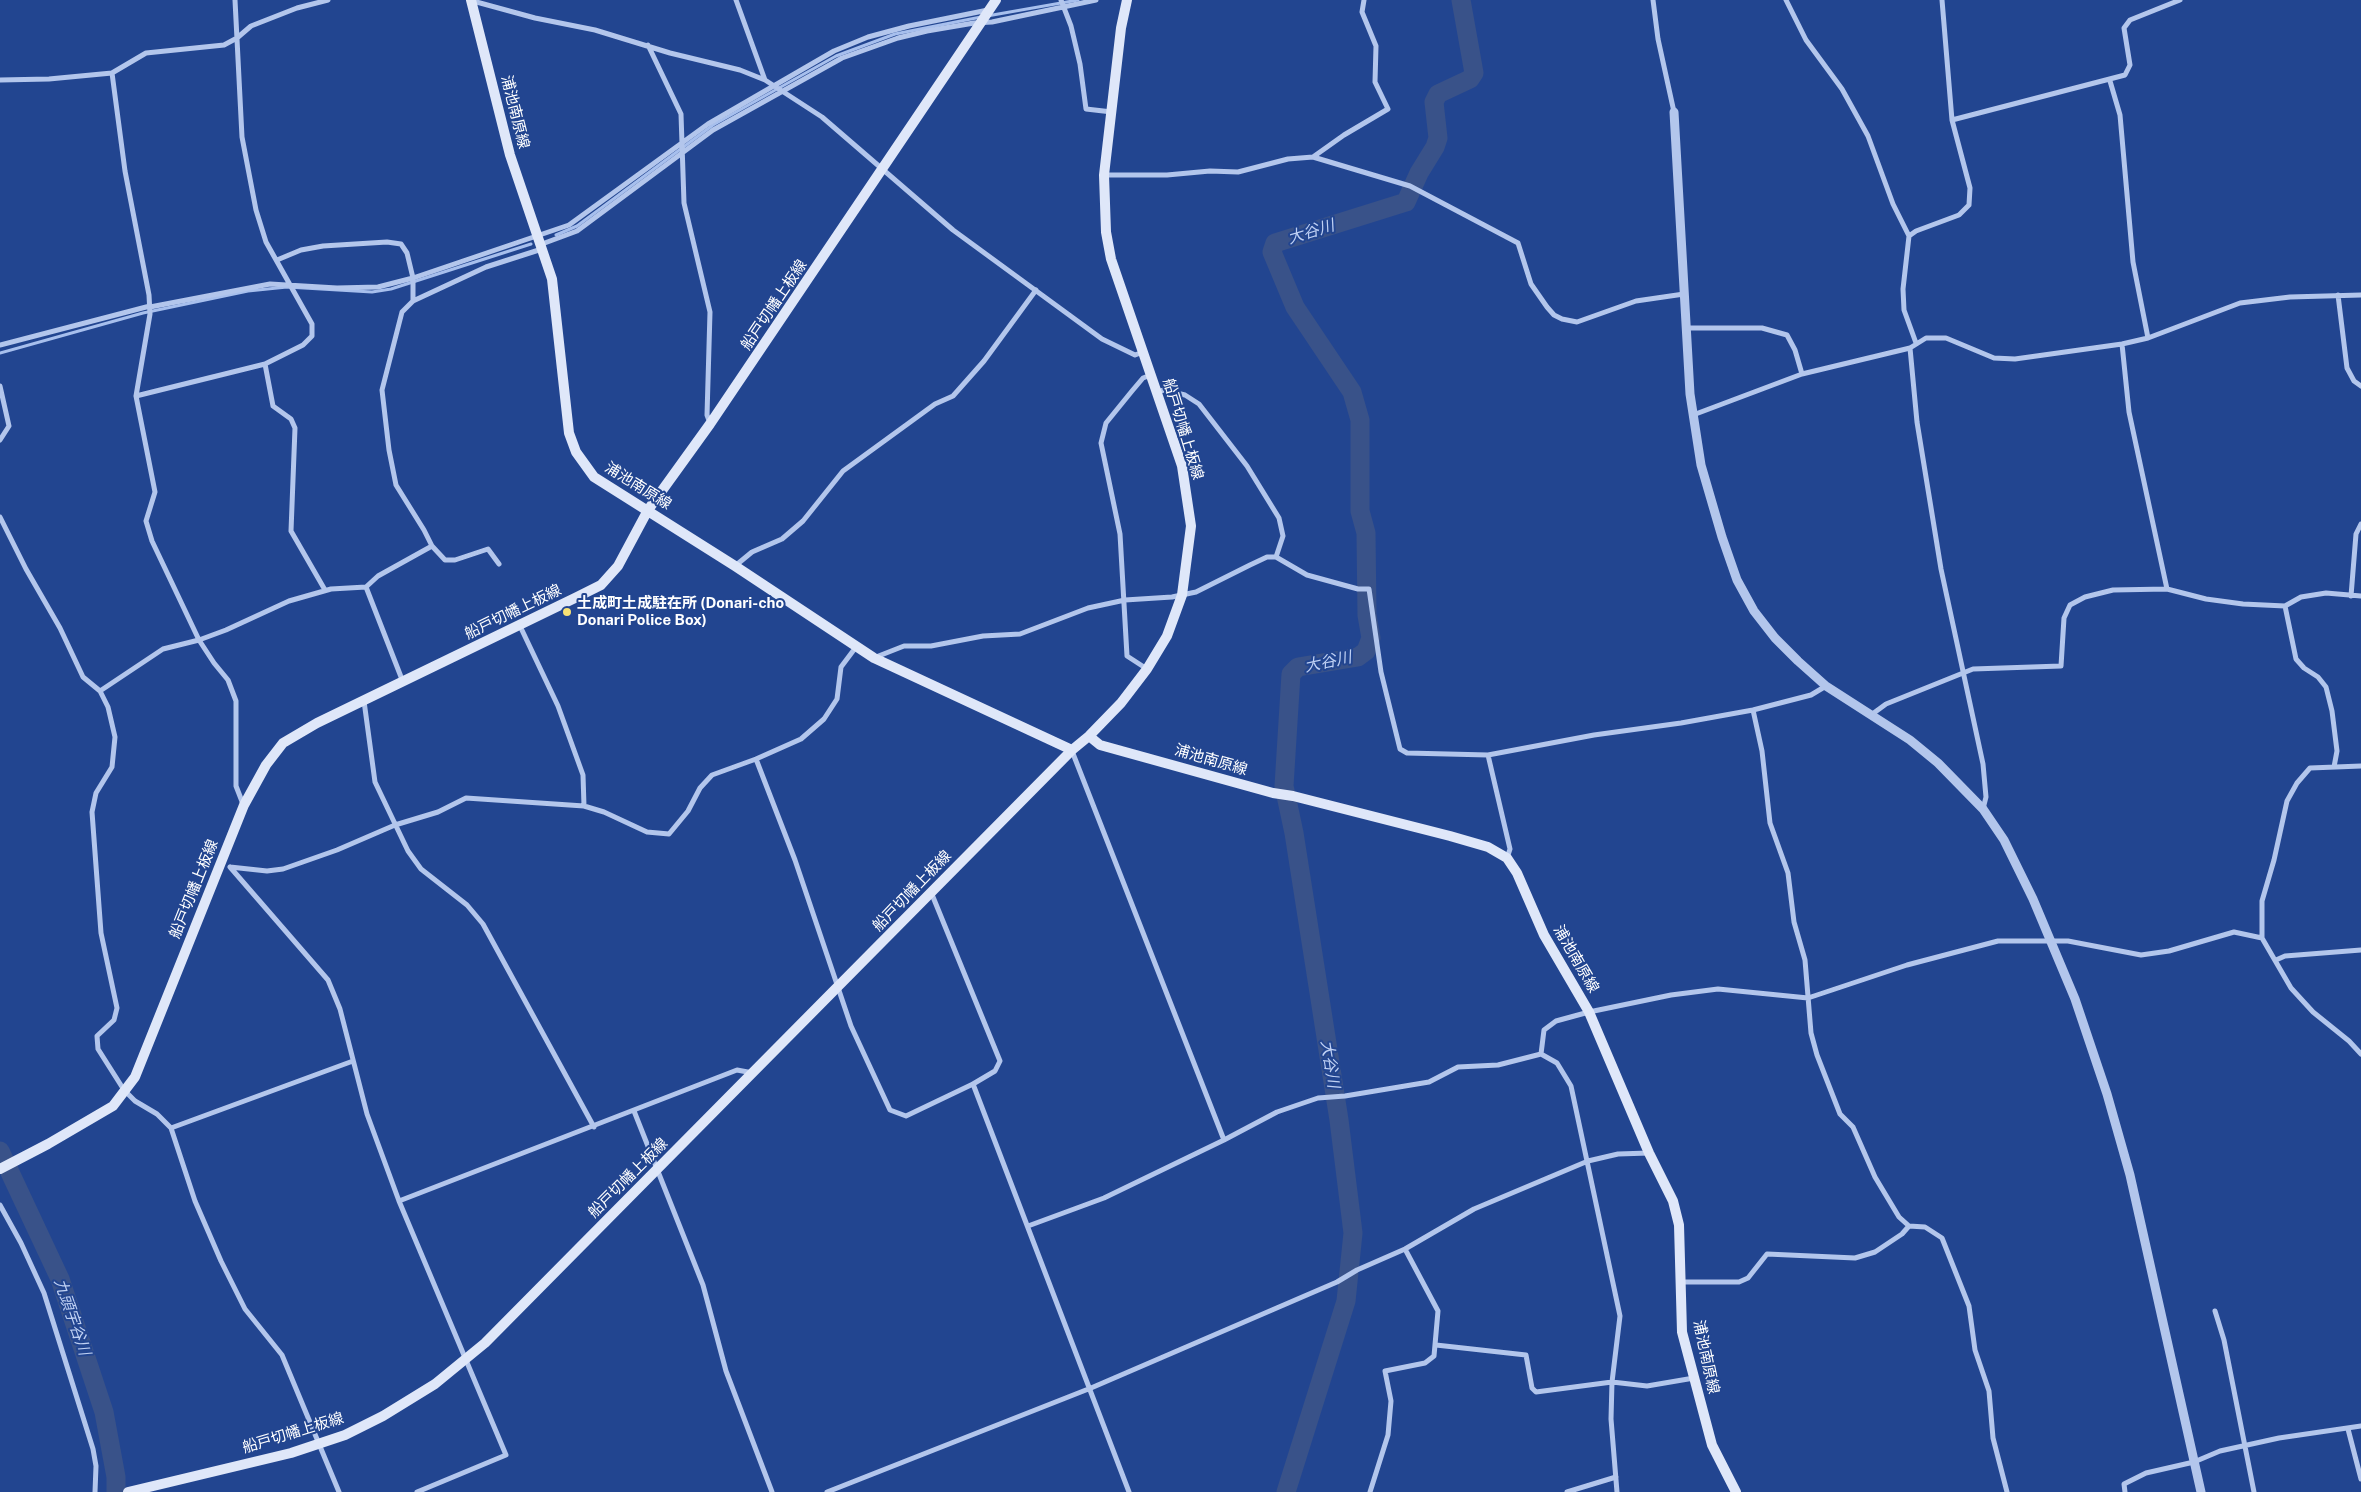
<!DOCTYPE html>
<meta charset="utf-8">
<style>
body{margin:0}
canvas{display:block;background:#224590}
</style>
<canvas width="2361" height="1492"></canvas>
<script>
const ctx = document.querySelector('canvas').getContext('2d');
ctx.lineJoin = 'round';
const shape = rows => new Path2D(rows.map(r => 'M' + r).join(''));
function strokePath(path, color, width, dash) { ctx.strokeStyle = color; ctx.lineWidth = width; ctx.lineCap = dash ? 'butt' : 'round'; ctx.setLineDash(dash || []); ctx.stroke(path); }
function write(font, color, halo, rows, align = 'center') {
  ctx.font = font + ' "Public Sans","Noto Sans JP",sans-serif'; ctx.lineWidth = 4; ctx.setLineDash([]); ctx.textBaseline = 'middle'; ctx.strokeStyle = halo; ctx.fillStyle = color; for (const [text, x, y, turn = 0] of rows) {
    ctx.save(); ctx.translate(x, y); ctx.rotate((+turn || 0) * Math.PI / 180); ctx.textAlign = isNaN(turn) ? turn : align; if (halo) ctx.strokeText(text, 0, 0); ctx.fillText(text, 0, 0); ctx.restore();
  }
}
strokePath(shape([
 [987,16,1078,0],
 [556,235,577,226,713,125,836,56,895,34,981,17],
 [0,353,143,313,248,291,287,287,372,292,391,289,531,244]
]), '#a7bfed', 3);
strokePath(shape([
 [0,1151,60,1279,104,1412,116,1477,116,1492],
 [1286,1492,1346,1301,1353,1233,1339,1120,1294,833,1284,786,1291,674,1298,667,1358,657,1366,651,1371,638,1367,615,1366,533,1360,511,1360,420,1352,392,1295,307,1272,252,1275,243,1406,202,1419,173,1435,147,1438,138,1434,102,1438,94,1470,79,1474,73,1461,0]
]), '#395289', 19);
strokePath(shape([
 [736,0,765,80],
 [1061,0,1071,26,1080,64,1086,109,1112,112],
 [1653,0,1658,39,1674,112],
 [1786,0,1806,40,1842,89,1868,136,1893,204,1909,236,1903,289,1904,310,1916,343],
 [1942,0,1952,120],
 [473,1,535,18,595,30,670,53,740,70,765,80,822,117,953,230,1102,339,1135,355,1143,352],
 [648,45,681,114,684,203,710,312,707,415,710,423],
 [112,73,125,171,149,295,150,314,136,396,155,492,146,521,152,541,199,640,214,663,228,680,236,701,236,786,243,804],
 [0,80,49,79,112,73,146,53,224,45,237,38,251,26,297,8,328,0],
 [2110,81,2120,115,2133,262,2148,338],
 [1313,157,1344,135,1388,109,1375,82,1376,46,1362,12,1364,0],
 [1104,175,1167,175,1210,171,1238,172,1288,159,1313,157,1410,186,1518,243,1531,284,1547,307,1554,315,1562,319,1577,322,1636,301,1684,294],
 [1909,236,1916,231,1959,215,1969,205,1970,188,1952,120,2125,75,2130,65,2124,28,2130,20,2180,0],
 [542,244,577,231,713,130,842,58,898,38,927,31,974,23,992,22,1096,0],
 [277,260,301,250,323,246,387,242,401,244,407,253,413,278,413,301],
 [2338,295,2347,368,2354,381,2361,386],
 [150,307,270,284,337,288,378,287,413,278,569,225,708,124,834,51,868,37,909,26,988,10],
 [1686,328,1762,328,1787,335,1795,350,1802,374],
 [2122,344,2129,412,2167,589],
 [0,345,150,306],
 [1910,348,1917,422,1941,569,1983,764,1986,797,1983,809],
 [265,364,273,406,291,419,295,428,291,531,325,590],
 [0,386,9,426,0,440],
 [1157,392,1164,390,1185,395,1199,404,1247,466,1279,518,1283,536,1276,557],
 [136,396,265,364,303,345,312,336,312,324,266,242,256,210,242,137,235,0],
 [1693,415,1802,374,1910,348,1926,338,1946,338,1994,358,2015,359,2122,344,2148,338,2240,303,2290,297,2361,295],
 [0,517,26,569,60,628,83,677,100,691,108,707,115,737,112,767,96,793,92,812,101,933,117,1008,114,1020,97,1036,98,1049,124,1090,135,1101,157,1114,171,1128,195,1201,221,1261,245,1309,282,1355,339,1492],
 [499,564,488,549,455,560,445,560,432,546,424,530,396,485,389,450,382,390,402,312,413,301,486,267,542,249],
 [735,566,752,552,782,539,803,521,843,471,935,404,953,396,984,361,1036,290],
 [366,587,378,576,432,546],
 [2351,596,2356,534,2361,524],
 [2285,606,2296,659,2304,668,2318,677,2326,687,2332,711,2337,751,2334,767],
 [520,626,558,706,583,775,584,806],
 [876,657,904,646,931,646,983,636,1020,634,1088,608,1125,600,1172,597,1196,592,1250,565,1267,557,1276,557,1307,575,1358,589,1369,589,1381,672,1400,749,1407,753,1488,755,1594,735,1681,723,1753,710,1811,695,1826,686],
 [1147,669,1127,656,1120,534,1101,443,1106,423,1132,391,1143,378,1151,375],
 [100,691,163,649,199,640,226,630,289,601,331,589,366,587,403,682],
 [364,701,375,782,408,851,421,869,467,905,483,924,594,1127],
 [1753,710,1762,751,1770,823,1788,873,1794,922,1805,960,1811,1033,1817,1055,1840,1114,1853,1127,1875,1177,1899,1217,1909,1226,1925,1227,1942,1238,1969,1306,1975,1350,1989,1391,1993,1438,2007,1492],
 [1871,715,1886,704,1973,669,2061,666,2064,618,2070,605,2085,597,2113,590,2167,589,2206,599,2243,604,2285,606,2301,597,2326,593,2361,596],
 [1072,751,1224,1140],
 [1488,755,1510,849,1507,858],
 [756,759,795,860,851,1026,890,1110,906,1116,973,1084],
 [2361,766,2310,768,2297,783,2287,801,2274,860,2262,901,2262,938,2291,988,2313,1012,2349,1041,2361,1054],
 [230,867,328,980,340,1009,367,1114,399,1201,506,1455,417,1492],
 [230,867,267,871,283,869,337,850,395,825,438,812,466,798,584,806,604,812,647,832,669,834,688,811,700,788,712,775,756,759,801,739,824,719,837,699,841,667,856,647],
 [931,892,1000,1061,995,1071,973,1084,1129,1492],
 [2276,960,2285,956,2361,950],
 [1541,1054,1544,1030,1556,1021,1589,1012,1671,995,1718,989,1808,998,1907,965,1998,941,2068,941,2141,955,2169,951,2234,932,2262,938],
 [634,1111,703,1285,726,1371,772,1492],
 [171,1128,353,1061],
 [399,1201,737,1070,753,1073],
 [0,1205,21,1243,44,1293,93,1449,96,1466,95,1492],
 [1028,1226,1104,1198,1224,1140,1277,1112,1318,1098,1345,1096,1429,1082,1458,1067,1498,1065,1541,1054,1557,1063,1571,1086,1620,1316,1612,1382,1611,1419,1617,1492],
 [1681,1282,1739,1282,1748,1278,1767,1254,1855,1258,1875,1252,1902,1234,1909,1226],
 [2215,1311,2224,1340,2254,1492],
 [1436,1345,1526,1355,1532,1388,1536,1392,1612,1382,1647,1386,1694,1378],
 [2348,1429,2361,1479],
 [827,1492,1091,1388,1337,1282,1357,1270,1405,1249,1474,1209,1588,1161,1618,1154,1649,1153],
 [1370,1492,1388,1435,1391,1401,1385,1371,1425,1363,1434,1356,1438,1311,1405,1249],
 [1567,1492,1616,1477],
 [2125,1492,2124,1484,2146,1473,2194,1462,2220,1451,2279,1438,2361,1426]
]), '#b3c6ec', 5);
strokePath(shape([
 [1674,112,1690,394,1701,465,1722,537,1737,580,1754,611,1775,638,1798,661,1826,686,1910,740,1938,763,1983,809,2004,840,2033,899,2075,999,2107,1094,2130,1175,2201,1492]
]), '#b3c6ec', 9);
strokePath(shape([
 [471,0,510,155,552,279,569,433,576,452,594,477,735,566,874,658,1072,750],
 [1089,736,1100,745,1273,793,1293,796,1450,836,1488,847,1507,858,1517,873,1544,935,1589,1012,1649,1153,1673,1201,1679,1225,1682,1332,1712,1445,1736,1492],
 [0,1169,48,1144,113,1106,135,1077,244,805,266,765,283,743,317,723,577,597,601,585,618,566,648,510,710,424,996,0],
 [128,1492,291,1453,345,1435,383,1416,435,1384,485,1343,1072,750,1089,736,1121,703,1147,669,1167,636,1182,595,1191,526,1182,466,1111,259,1106,232,1104,175,1121,28,1127,0]
]), '#dfe7f9', 10);
for (const [x, y, r, color] of [
 [567,612,5,"#f8e275"]
]) { const dot = new Path2D(); dot.arc(x, y, r, 0, 2 * Math.PI); ctx.fillStyle = color; ctx.fill(dot); strokePath(dot, '#224590', 2); }
write('15px', '#fff', '#224590', [
 ["浦池南原線",515,112,76],
 ["船戸切幡上板線",774,305,-56],
 ["船戸切幡上板線",1183,429,73],
 ["浦池南原線",638,486,32],
 ["船戸切幡上板線",513,612,-26],
 ["浦池南原線",1211,760,16],
 ["船戸切幡上板線",194,889,-68],
 ["船戸切幡上板線",912,891,-46],
 ["浦池南原線",1576,959,60],
 ["船戸切幡上板線",628,1178,-45],
 ["浦池南原線",1706,1357,78],
 ["船戸切幡上板線",293,1433,-17]
]);
write('bold 15px', '#fff', '#224590', [
 ["土成町土成駐在所 (Donari-cho",577,603],
 ["Donari Police Box)",577,620]
], 'left');
write('italic 16px', '#bfd0f3', '#224590', [
 ["大谷川",1311,232,-17],
 ["大谷川",1328,662,-12],
 ["大谷川",1330,1064,81],
 ["九頭宇谷川",72,1317,71]
]);
</script>
